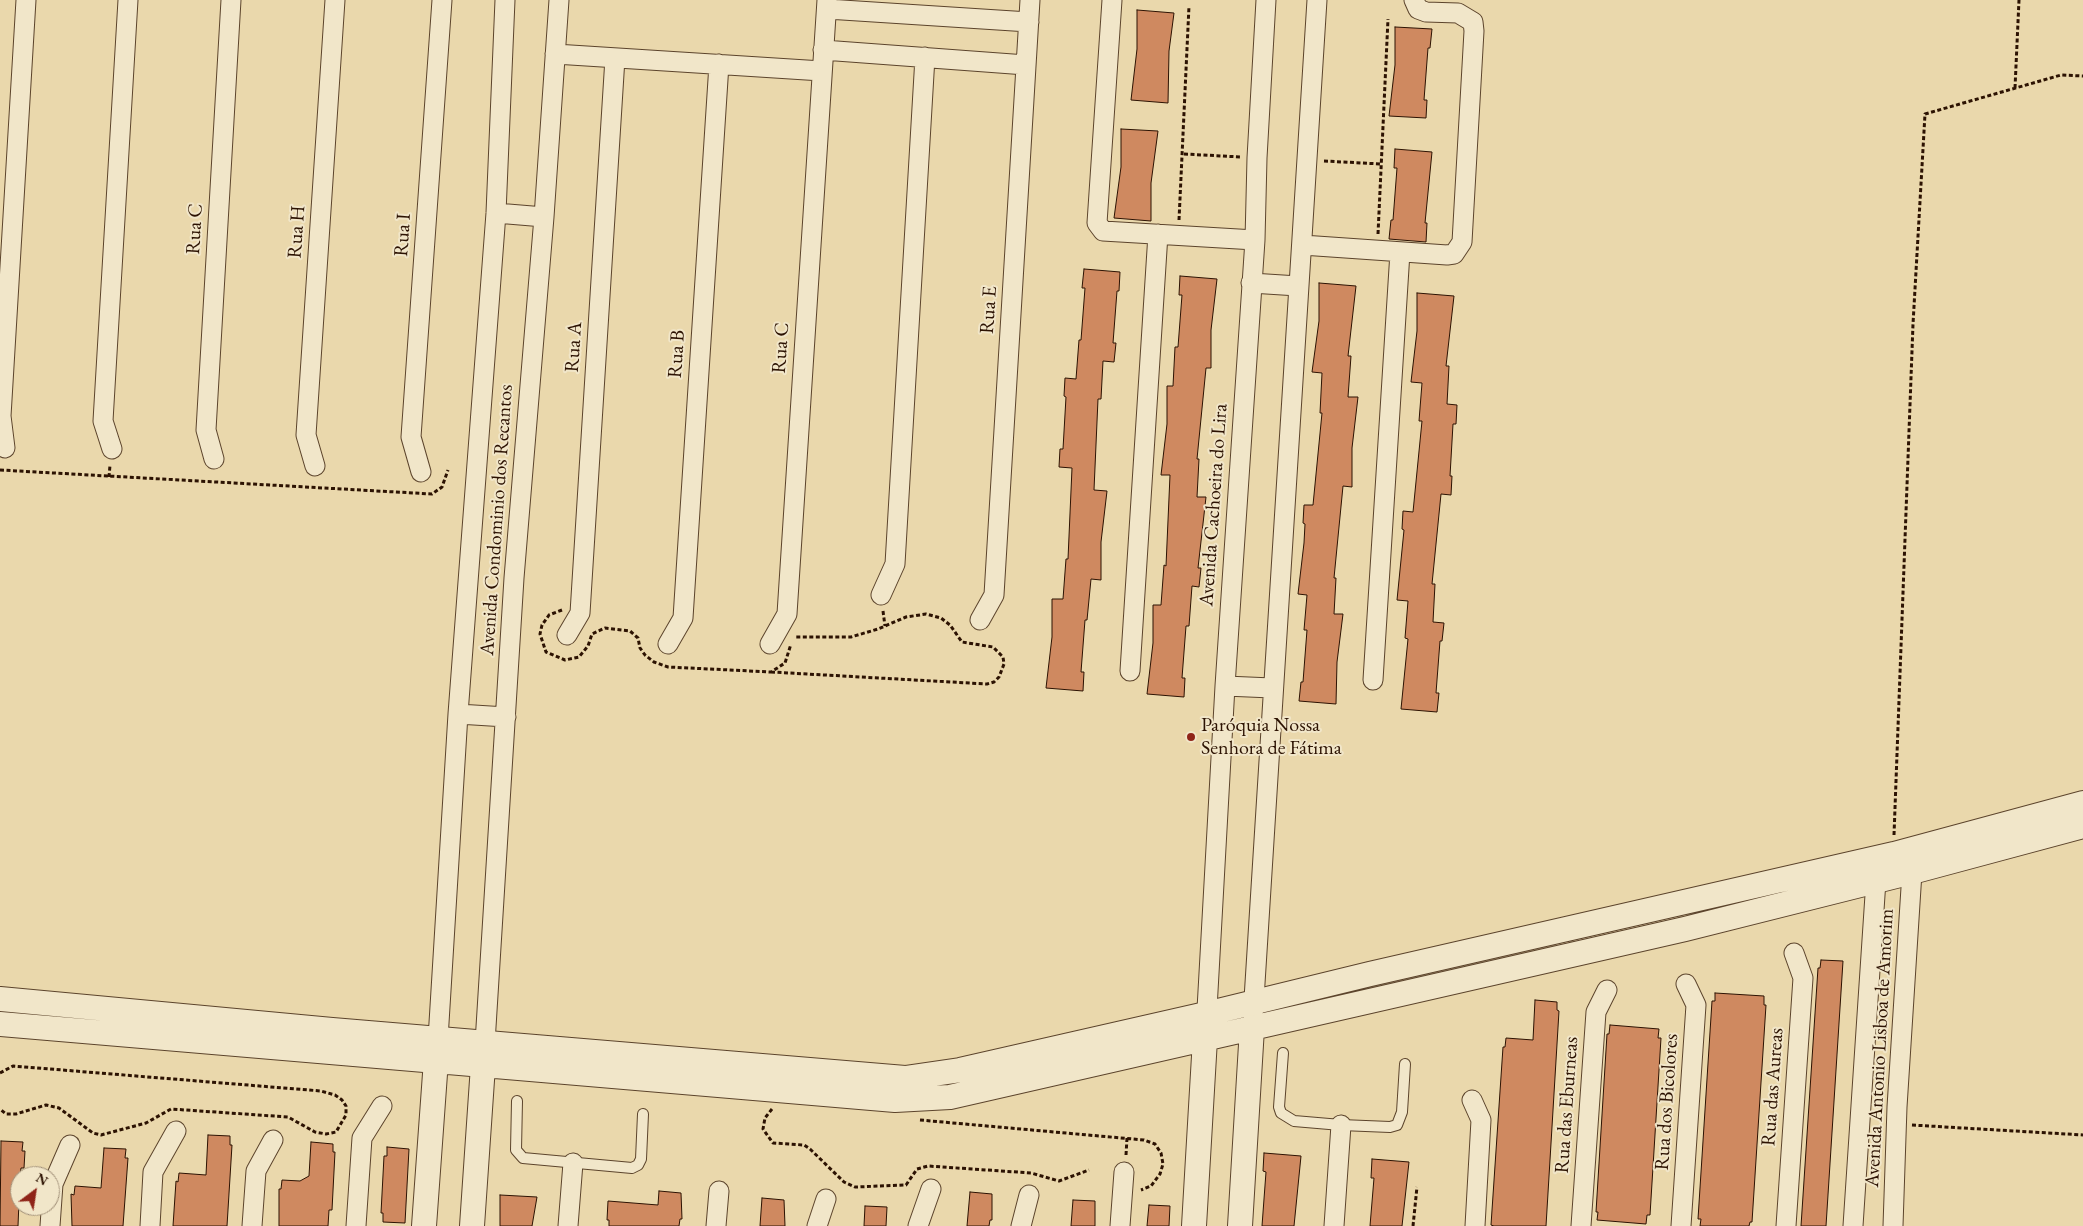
<!DOCTYPE html>
<meta charset="utf-8">
<style>
body{margin:0}
#map{position:relative;width:2083px;height:1226px;overflow:hidden;background:#ead8ac;font-family:"EB Garamond",serif}
canvas{display:block}
.north{position:absolute;left:10px;top:1166px;width:50px;height:50px;box-sizing:border-box;background:#f1e6c9;border:1px solid #a29179;border-radius:50%;rotate:31deg;font-size:14px;font-weight:700;line-height:20px;text-align:center;color:#2c1202}
.north::after{content:'';display:block;margin:auto;width:18px;height:22px;background:#8f2418;clip-path:polygon(50% 0,100% 100%,50% 72%,0 100%)}
</style>
<div id="map">
<canvas width="2083" height="1226"></canvas>
<div class="north">N</div>
</div>
<script>
const ctx = document.querySelector('canvas').getContext('2d');
ctx.lineJoin = 'round';
function paint(path, color) { ctx.fillStyle = color; ctx.fill(path, 'evenodd'); }
const shape = rows => new Path2D(rows.map(r => 'M' + r).join(''));
function strokePath(path, color, width, dash) { ctx.strokeStyle = color; ctx.lineWidth = width; ctx.lineCap = dash ? 'butt' : 'round'; ctx.setLineDash(dash || []); ctx.stroke(path); }
function write(font, color, halo, rows, align = 'center') {
  ctx.font = font + ' "EB Garamond",serif'; ctx.lineWidth = 4; ctx.setLineDash([]); ctx.textBaseline = 'middle'; ctx.strokeStyle = halo; ctx.fillStyle = color; for (const [text, x, y, turn = 0] of rows) {
    ctx.save(); ctx.translate(x, y); ctx.rotate((+turn || 0) * Math.PI / 180); ctx.textAlign = isNaN(turn) ? turn : align; if (halo) ctx.strokeText(text, 0, 0); ctx.fillText(text, 0, 0); ctx.restore();
  }
}
const building = shape([
 [1137,10,1174,13,1169,51,1168,103,1131,100,1137,49,1137,10],
 [1395,27,1432,29,1430,48,1428,48,1424,100,1427,100,1426,118,1389,116,1395,65,1395,27],
 [1121,129,1158,131,1151,183,1151,221,1114,218,1121,167,1121,129],
 [1395,149,1432,152,1425,223,1427,223,1426,242,1389,239,1391,220,1393,220,1397,168,1394,168,1395,149],
 [1084,269,1120,272,1119,291,1117,291,1113,343,1116,343,1114,362,1103,361,1101,399,1098,399,1094,490,1107,491,1101,542,1101,580,1091,579,1087,620,1085,620,1081,672,1084,672,1083,691,1046,688,1052,637,1052,599,1063,599,1066,559,1068,559,1072,468,1059,467,1060,449,1063,449,1066,397,1064,396,1065,378,1076,379,1079,340,1081,340,1085,288,1082,288,1084,269],
 [1180,276,1217,279,1211,330,1211,368,1206,368,1197,459,1199,459,1197,497,1206,497,1198,568,1201,568,1199,587,1192,586,1189,626,1186,626,1182,678,1185,678,1184,697,1147,694,1153,643,1153,605,1161,605,1164,565,1166,566,1170,475,1161,475,1167,424,1167,386,1173,386,1175,347,1178,347,1182,295,1179,295,1180,276],
 [1319,283,1356,286,1348,356,1351,356,1348,397,1358,397,1352,448,1352,487,1343,486,1334,578,1336,578,1334,614,1343,614,1337,662,1336,704,1299,701,1301,682,1303,682,1307,630,1304,630,1307,595,1298,594,1304,543,1305,524,1303,523,1304,505,1313,505,1322,413,1320,413,1322,373,1312,372,1319,321,1319,283],
 [1417,293,1454,296,1446,366,1449,366,1447,404,1457,405,1456,424,1453,424,1450,476,1452,476,1451,495,1441,494,1432,584,1435,584,1433,622,1444,623,1442,641,1440,641,1436,693,1439,693,1437,712,1401,709,1408,639,1405,638,1408,601,1397,600,1404,530,1402,529,1403,511,1413,512,1422,421,1419,421,1422,383,1411,382,1417,331,1417,293],
 [1821,960,1843,961,1826,1226,1801,1226,1818,968,1820,968,1821,960],
 [1715,993,1764,996,1764,1005,1766,1005,1752,1222,1750,1222,1749,1226,1700,1226,1701,1219,1698,1219,1712,1001,1715,1001,1715,993],
 [1535,1000,1557,1002,1557,1010,1559,1011,1546,1226,1494,1226,1491,1225,1503,1047,1505,1047,1506,1038,1533,1040,1535,1000],
 [1610,1025,1659,1029,1658,1038,1661,1038,1650,1215,1647,1215,1646,1224,1597,1220,1598,1212,1596,1212,1607,1034,1609,1034,1610,1025],
 [208,1135,230,1136,230,1145,232,1145,227,1226,173,1226,176,1181,178,1182,179,1173,206,1175,208,1135],
 [1,1141,23,1142,22,1151,25,1151,24,1168,21,1168,20,1176,18,1226,0,1226,1,1141],
 [311,1142,333,1144,333,1152,335,1152,332,1210,329,1210,328,1226,279,1226,279,1189,281,1189,282,1180,300,1181,309,1176,311,1142],
 [387,1147,409,1149,405,1223,383,1222,383,1213,381,1213,384,1156,387,1156,387,1147],
 [104,1148,126,1149,125,1158,128,1158,123,1226,72,1226,71,1194,74,1195,75,1186,101,1188,104,1148],
 [1264,1153,1301,1156,1294,1226,1262,1226,1266,1172,1263,1171,1264,1153],
 [1372,1159,1409,1162,1402,1226,1370,1226,1374,1178,1371,1178,1372,1159],
 [659,1191,681,1193,682,1219,680,1219,679,1226,609,1226,609,1220,607,1220,608,1201,658,1205,659,1191],
 [970,1192,992,1194,992,1220,990,1220,989,1226,967,1226,970,1192],
 [500,1195,537,1197,532,1226,500,1226,500,1195],
 [762,1198,784,1200,785,1226,760,1226,762,1198],
 [1073,1200,1095,1201,1095,1226,1071,1226,1073,1200],
 [1149,1205,1170,1206,1169,1226,1147,1226,1149,1205],
 [865,1206,887,1207,886,1226,864,1226,865,1206]
]);
paint(building, '#cf8960');
strokePath(building, '#2c1202', 1);
const service = shape([
 [1283,1053,1279,1107,1281,1113,1294,1121,1341,1125,1390,1127,1397,1125,1402,1112,1405,1064],
 [517,1101,516,1150,523,1158,632,1168,638,1165,641,1159,643,1114]
]);
const minor = shape([
 [1112,0,1097,223,1103,231,1255,240],
 [827,9,1029,22],
 [823,50,1026,65],
 [555,54,822,71],
 [496,213,544,217],
 [1302,245,1447,255,1454,254,1462,242,1474,31,1473,22,1458,13,1426,12,1418,9,1414,0],
 [1251,283,1298,286],
 [5,448,1,416,26,0],
 [112,449,103,421,128,0],
 [214,459,206,430,231,0],
 [315,466,306,435,335,0],
 [421,472,411,437,442,0],
 [881,595,895,564,925,57],
 [980,620,994,595,1030,0],
 [567,635,580,613,615,58],
 [668,644,683,618,719,64],
 [770,644,787,614,827,0],
 [1130,671,1158,234],
 [1373,680,1400,252],
 [1225,686,1272,688],
 [458,714,506,717],
 [1253,1015,1317,0],
 [1206,1027,1225,686,1255,240,1257,158,1266,0],
 [438,1039,458,714,496,213,505,0],
 [485,1043,514,578,544,217,559,0],
 [1472,1100,1481,1120,1475,1226],
 [50,1226,53,1184,70,1145],
 [150,1226,153,1172,176,1131],
 [252,1226,256,1171,273,1140],
 [356,1226,362,1138,382,1106],
 [568,1226,573,1163],
 [716,1226,719,1191],
 [817,1226,826,1199],
 [918,1226,931,1189],
 [1021,1226,1029,1195],
 [1120,1226,1124,1172],
 [1334,1226,1341,1125],
 [1581,1226,1596,1012,1607,990],
 [1681,1226,1696,1005,1686,984],
 [1786,1226,1803,978,1794,953],
 [1853,1226,1876,880],
 [1893,1226,1897,1107,1912,872]
]);
const tertiary = shape([
 [0,999,332,1030,905,1078,960,1070,1206,1014,1370,974,1894,854,2083,803],
 [0,1024,895,1100,950,1097,1685,929,1912,872,2083,826],
 [424,1226,437,1046],
 [472,1226,484,1051],
 [1194,1226,1205,1039],
 [1240,1226,1252,1028]
]);
strokePath(service, '#5c442c', 12);
strokePath(minor, '#5c442c', 21);
strokePath(tertiary, '#5c442c', 26);
strokePath(shape([
 [2015,88,2019,0],
 [1184,154,1241,157],
 [1324,161,1381,164],
 [1179,220,1189,6],
 [1378,234,1388,19],
 [0,470,432,494,442,487,448,470],
 [109,477,110,465],
 [562,610,549,615,542,625,540,634,546,652,565,660,579,657,588,646,592,634,605,628,630,631,638,638,640,648,645,655,654,662,668,667,771,672,785,663,791,644],
 [883,611,885,626],
 [771,672,987,684,994,682,999,677,1004,664,1003,657,993,647,962,642,950,625,941,618,926,614,906,617,878,629,851,637,795,637],
 [1894,835,1913,324,1925,114,2061,75,2083,76],
 [0,1073,13,1066,321,1091,335,1095,342,1100,346,1106,346,1115,336,1132,326,1134,315,1132,288,1117,171,1109,146,1123,101,1135,93,1133,59,1108,46,1105,16,1114,6,1114,0,1109],
 [772,1109,765,1118,763,1129,773,1143,804,1145,810,1149,844,1182,855,1187,906,1185,917,1169,928,1166,1031,1173,1059,1181,1089,1170],
 [920,1120,1144,1140,1155,1144,1161,1153,1163,1164,1160,1174,1151,1186,1141,1190],
 [1912,1125,2083,1135],
 [1126,1155,1127,1138],
 [1413,1226,1417,1187]
]), '#2c1202', 3, [4, 2.5]);
strokePath(service, '#f1e6c9', 10);
strokePath(minor, '#f1e6c9', 19);
strokePath(tertiary, '#f1e6c9', 24);
for (const [x, y, r, color] of [
 [1191,737,5,"#8f2418"]
]) { const dot = new Path2D(); dot.arc(x, y, r, 0, 2 * Math.PI); ctx.fillStyle = color; ctx.fill(dot); strokePath(dot, '#f1e6c9', 2); }
write('20px', '#2c1202', '#f1e6c9', [
 ["Rua C",195,229,-87],
 ["Rua H",297,232,-86],
 ["Rua I",403,235,-86],
 ["Rua E",989,310,-86],
 ["Rua A",574,347,-86],
 ["Rua C",781,348,-86],
 ["Rua B",677,354,-86],
 ["Avenida Cachoeira do Lira",1214,505,-86],
 ["Avenida Condominio dos Recantos",497,520,-86],
 ["Avenida Antonio Lisboa de Amorim",1880,1048,-87],
 ["Rua das Aureas",1773,1087,-86],
 ["Rua dos Bicolores",1667,1102,-86],
 ["Rua das Eburneas",1567,1105,-86]
]);
write('20px', '#2c1202', '#f1e6c9', [
 ["Paróquia Nossa",1201,726],
 ["Senhora de Fátima",1201,749]
], 'left');
</script>
